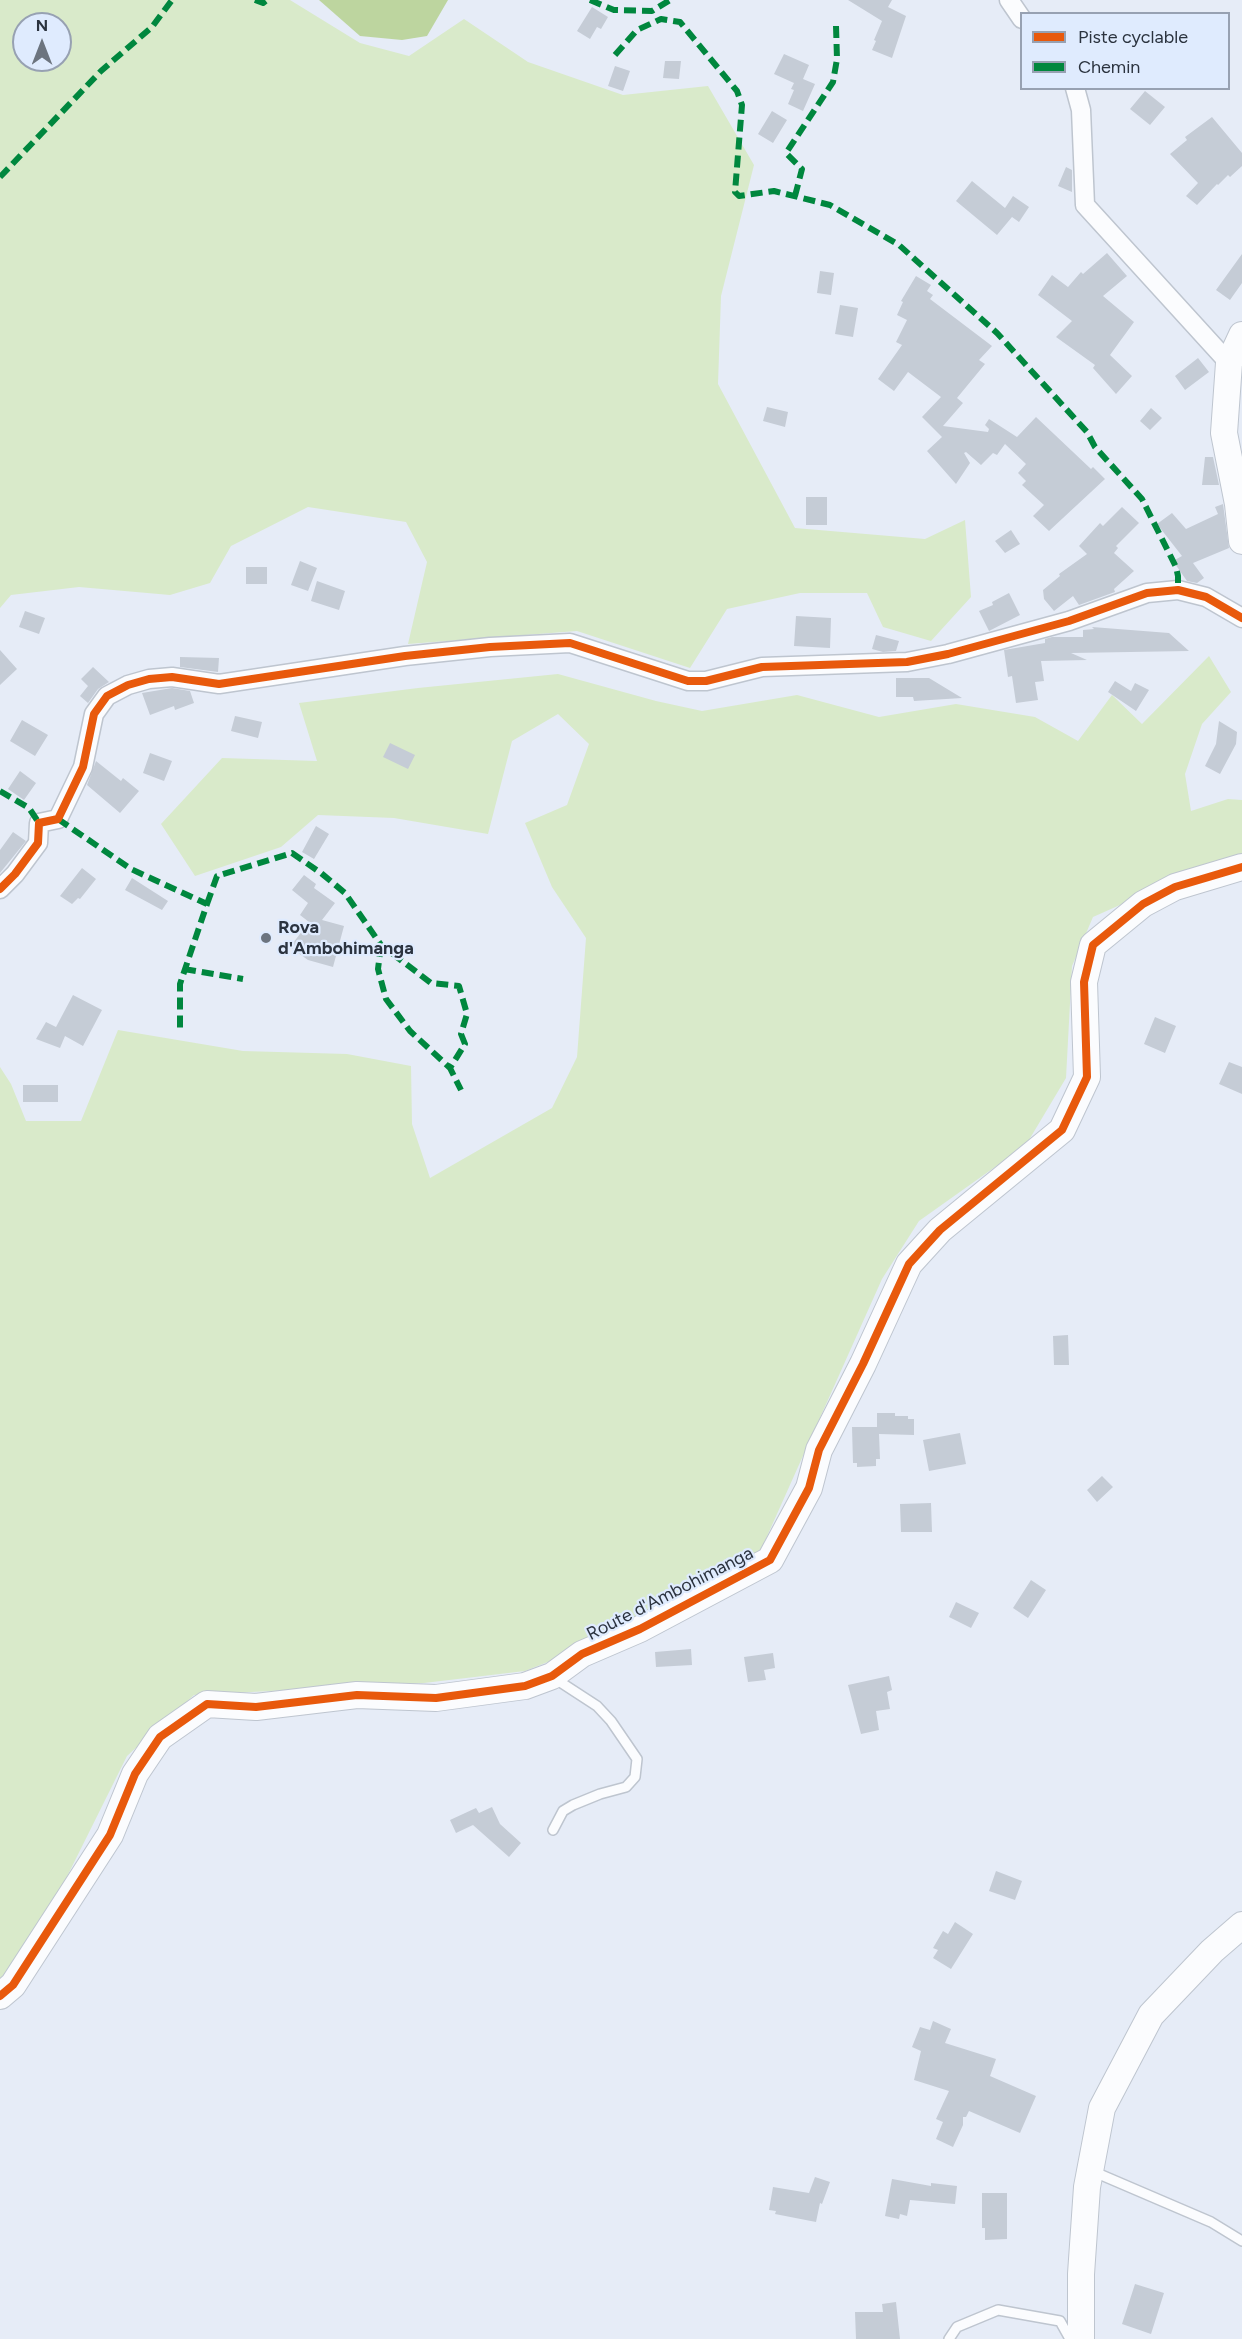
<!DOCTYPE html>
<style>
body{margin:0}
#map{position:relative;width:1242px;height:2339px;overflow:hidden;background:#e6ecf7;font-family:Figtree,sans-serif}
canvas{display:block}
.legend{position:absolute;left:1020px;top:12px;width:210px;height:78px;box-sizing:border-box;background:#dfebfe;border:2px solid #97a1b2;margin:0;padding:8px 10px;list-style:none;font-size:18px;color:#2b333f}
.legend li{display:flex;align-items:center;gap:12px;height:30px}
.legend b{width:30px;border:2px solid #97a1b2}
.north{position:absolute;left:12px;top:12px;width:60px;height:60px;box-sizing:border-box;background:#dfebfe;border:2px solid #97a1b2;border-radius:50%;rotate:0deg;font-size:16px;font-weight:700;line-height:24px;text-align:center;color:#2b333f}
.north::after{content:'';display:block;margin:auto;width:21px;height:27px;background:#6c747f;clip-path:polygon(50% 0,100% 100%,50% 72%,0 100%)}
</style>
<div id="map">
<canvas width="1242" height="2339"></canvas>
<ul class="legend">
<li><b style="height:8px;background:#e8590c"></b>Piste cyclable</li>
<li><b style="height:8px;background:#00873e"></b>Chemin</li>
</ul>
<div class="north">N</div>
</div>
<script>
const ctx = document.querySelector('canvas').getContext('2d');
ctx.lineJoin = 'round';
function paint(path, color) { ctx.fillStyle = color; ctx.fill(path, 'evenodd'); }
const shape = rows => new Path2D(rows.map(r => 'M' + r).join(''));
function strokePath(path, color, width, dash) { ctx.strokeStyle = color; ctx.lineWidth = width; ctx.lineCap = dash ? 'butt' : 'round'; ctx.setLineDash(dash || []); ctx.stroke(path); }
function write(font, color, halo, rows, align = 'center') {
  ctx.font = font + ' Figtree,sans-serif'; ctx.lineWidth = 4.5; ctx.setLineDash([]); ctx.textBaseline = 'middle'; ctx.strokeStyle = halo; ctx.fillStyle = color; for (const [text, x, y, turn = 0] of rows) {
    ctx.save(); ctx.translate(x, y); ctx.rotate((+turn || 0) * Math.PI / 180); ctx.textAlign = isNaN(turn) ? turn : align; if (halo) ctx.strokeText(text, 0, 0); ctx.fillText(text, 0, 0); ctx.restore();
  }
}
paint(shape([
 [0,0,290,0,360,43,409,56,464,19,528,62,623,95,708,86,754,165,721,296,718,384,795,528,925,539,965,520,971,597,931,641,883,627,867,593,800,593,727,609,690,668,577,631,408,644,427,562,406,522,308,507,231,546,210,583,170,595,79,587,11,595,0,608],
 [24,24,60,24,60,60,24,60],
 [1209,656,1231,692,1202,724,1185,774,1191,811,1228,799,1242,800,1242,861,1167,884,1093,917,1072,966,1066,1078,1026,1145,919,1221,882,1279,760,1552,656,1619,525,1671,424,1683,194,1695,127,1756,23,1965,0,1986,0,1067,11,1084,26,1121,81,1121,118,1030,243,1051,347,1054,411,1066,412,1124,430,1178,552,1108,577,1057,586,938,552,887,525,823,567,805,589,744,558,714,512,741,488,834,394,818,318,815,281,847,195,876,161,824,222,758,317,761,299,703,418,688,558,674,656,701,702,711,797,695,879,717,956,704,1035,717,1078,741,1112,695,1142,724]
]), '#d9eaca');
paint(shape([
 [319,0,448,0,427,36,402,40,360,36]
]), '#bdd59f');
paint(shape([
 [848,0,892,0,888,7,906,16,892,58,872,50,876,41,874,40,882,21],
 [592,7,608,17,601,29,597,27,590,39,577,31],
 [784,54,809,65,803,79,815,84,803,111,788,104,794,90,791,89,794,83,774,74],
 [665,61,681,61,679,79,663,78],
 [615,66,630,71,623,91,608,86],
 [1145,91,1165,107,1150,125,1130,109],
 [772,111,787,120,773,143,758,134],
 [1212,117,1242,153,1242,166,1230,177,1228,175,1218,185,1217,184,1197,205,1186,196,1198,183,1170,154,1187,140,1185,137],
 [1066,167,1072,170,1072,192,1058,186],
 [972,181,1005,208,1013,196,1029,207,1019,222,1012,217,997,235,956,201],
 [1107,253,1127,276,1103,296,1134,322,1110,355,1132,376,1116,394,1093,368,1095,365,1056,337,1072,321,1038,295,1052,275,1068,287,1081,272,1083,274],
 [1242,254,1242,283,1230,300,1216,290],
 [820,271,834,273,831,295,817,293],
 [916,276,931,285,927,291,933,295,930,299,992,346,979,360,985,364,957,398,963,403,943,426,988,432,989,429,985,425,989,419,1017,437,1036,417,1091,469,1093,467,1105,479,1049,531,1033,516,1044,505,1022,485,1026,481,1018,473,1026,464,1005,444,997,455,993,453,981,465,966,452,964,453,970,463,956,484,927,451,942,437,922,417,941,397,908,372,894,391,878,379,902,345,896,342,907,320,897,315,903,302,901,301],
 [840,305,858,308,853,337,835,334],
 [1198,358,1209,372,1185,390,1175,376],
 [767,407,788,412,785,427,763,421],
 [1151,408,1162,418,1150,430,1140,421],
 [1205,457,1213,457,1219,485,1202,485],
 [806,497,827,497,827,525,806,525],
 [1223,504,1229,548,1193,563,1204,578,1197,583,1187,581,1173,561,1182,556,1157,524,1172,513,1186,529,1218,514,1215,507],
 [1122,507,1139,523,1116,546,1118,548,1114,553,1134,571,1114,589,1115,592,1079,605,1073,596,1054,611,1044,599,1043,590,1060,576,1059,574,1087,554,1079,546,1100,523,1103,526],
 [1011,530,1020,544,1005,553,995,541],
 [300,561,317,568,308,591,291,585],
 [246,567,267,567,267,584,246,584],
 [317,581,345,591,339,610,311,601],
 [1009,593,1020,615,989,631,979,611,993,605,992,602],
 [25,611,45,618,39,634,19,627],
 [796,616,831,618,830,648,794,646],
 [1092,627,1169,633,1189,651,1071,653,1087,660,1041,661,1044,681,1035,682,1038,700,1016,703,1012,676,1008,677,1004,650,1045,643,1045,639,1052,637,1083,637,1083,630,1094,629],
 [876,635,899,641,896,651,883,652,872,649],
 [0,650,17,669,0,685],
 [180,657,219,658,218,672,180,667],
 [93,667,109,682,98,689,88,703,80,696,88,686,81,679],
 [896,678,929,678,962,698,914,701,913,697,896,697],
 [1115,681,1131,691,1135,683,1149,690,1136,711,1108,692],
 [172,688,190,691,194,703,175,710,174,706,150,715,142,693],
 [235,716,262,722,258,738,231,731],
 [22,720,48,735,35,756,10,741],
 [1219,721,1237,732,1236,744,1220,774,1205,766,1216,744],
 [390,743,415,755,408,769,383,757],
 [150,753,172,761,164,781,143,773],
 [96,761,121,781,123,778,139,791,120,813,87,785],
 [20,771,36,783,24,800,8,789],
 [316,826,329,834,314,859,302,852],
 [13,832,26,841,0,873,0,850],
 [82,868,96,879,80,899,78,898,72,904,60,896],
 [304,875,316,884,314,888,335,903,322,920,344,926,333,967,308,960,290,947,309,922,300,915,308,903,292,890],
 [132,878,168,901,162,910,125,890],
 [73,995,102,1010,83,1046,65,1036,60,1048,36,1039,46,1022,56,1027],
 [1155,1017,1176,1026,1165,1053,1144,1044],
 [1229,1062,1242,1067,1242,1094,1219,1084],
 [23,1085,58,1085,58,1102,23,1102],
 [1068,1335,1069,1365,1054,1365,1053,1336],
 [877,1413,895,1413,895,1416,908,1416,908,1419,914,1419,914,1435,879,1434,880,1459,876,1459,876,1466,857,1467,857,1463,853,1463,852,1427,877,1427],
 [960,1433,966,1464,929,1471,923,1440],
 [1102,1476,1113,1487,1097,1502,1087,1490],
 [931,1503,932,1532,901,1532,900,1504],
 [1031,1580,1046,1590,1028,1618,1013,1608],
 [956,1602,979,1613,971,1628,949,1617],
 [691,1649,692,1665,656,1667,655,1652],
 [773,1653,775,1668,764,1670,766,1680,748,1682,744,1657],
 [889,1676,892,1690,887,1692,890,1709,876,1711,879,1730,861,1734,848,1685],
 [492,1807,500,1824,521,1843,509,1857,473,1825,456,1833,450,1820,476,1808,479,1813],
 [996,1871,1022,1881,1015,1900,989,1891],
 [955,1922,973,1934,951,1969,933,1958,938,1950,933,1948,943,1931,948,1934],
 [933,2021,951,2029,945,2043,996,2059,990,2076,1036,2096,1020,2133,969,2111,966,2117,963,2117,963,2125,953,2147,936,2139,943,2122,936,2119,949,2091,914,2080,921,2051,912,2047,920,2027,930,2030],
 [815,2177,830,2182,822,2204,820,2203,816,2222,775,2214,776,2211,769,2210,773,2187,809,2193],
 [892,2179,931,2186,931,2183,957,2186,955,2204,910,2200,907,2216,900,2214,899,2219,885,2216],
 [982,2193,1007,2193,1007,2239,985,2240,985,2228,982,2228],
 [1135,2284,1164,2293,1151,2334,1122,2324],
 [896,2302,900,2339,856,2339,855,2312,883,2312,882,2304]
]), '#c5ccd6');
const lane = shape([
 [553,1830,563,1811,573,1805,600,1794,626,1787,635,1777,637,1759,611,1721,597,1706,554,1678],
 [1092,2171,1211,2222,1242,2241],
 [949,2339,957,2327,998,2310,1060,2321,1070,2339]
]);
const street = shape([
 [1009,0,1022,19],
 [1075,88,1081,110,1085,205,1229,363],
 [0,889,15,874,38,843,39,823,58,819,83,767,94,714,107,696,128,685,149,679,172,677,219,684,405,656,490,647,570,643,688,681,706,681,762,667,907,662,948,654,1069,621,1147,593,1178,590,1206,597,1242,618]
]);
const secondary = shape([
 [1242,335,1229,363,1224,433,1238,504,1242,541],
 [0,1996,13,1985,110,1835,135,1774,160,1737,207,1704,256,1707,357,1695,436,1698,525,1686,552,1676,582,1654,640,1629,770,1560,809,1488,819,1450,863,1364,909,1264,940,1230,1062,1130,1087,1077,1084,982,1093,945,1143,904,1175,887,1242,867],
 [1081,2339,1081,2274,1087,2187,1102,2108,1151,2015,1212,1951,1242,1925]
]);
strokePath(lane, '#bec5cf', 12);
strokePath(street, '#bec5cf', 21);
strokePath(secondary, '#bec5cf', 28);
strokePath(lane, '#fbfcfe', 9);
strokePath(street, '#fbfcfe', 18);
strokePath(secondary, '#fbfcfe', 26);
strokePath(shape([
 [255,0,263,3,267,0],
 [590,0,614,10,652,11,670,0],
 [615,55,637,30,661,19,680,22,737,91,742,105,735,192,739,196,774,191,830,205,899,245,997,333,1087,432,1095,447,1142,499,1176,567,1178,576,1178,590],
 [0,177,101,71,152,27,172,0],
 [795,196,802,169,786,153,833,82,837,59,836,26],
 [0,791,29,808,39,823],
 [58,819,131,869,207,904,180,984,180,1033],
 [207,904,217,876,292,853,321,873,345,893,381,945,431,983,459,986,467,1014,461,1034,465,1044,450,1068,461,1090],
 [381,945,378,969,386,999,410,1031,450,1068],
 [184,969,243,979]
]), '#00873e', 6, [12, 6]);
strokePath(shape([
 [0,889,15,874,38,843,39,823,58,819,83,767,94,714,107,696,128,685,149,679,172,677,219,684,405,656,490,647,570,643,688,681,706,681,762,667,907,662,948,654,1069,621,1147,593,1178,590,1206,597,1242,618],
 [0,1996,13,1985,110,1835,135,1774,160,1737,207,1704,256,1707,357,1695,436,1698,525,1686,552,1676,582,1654,640,1629,770,1560,809,1488,819,1450,863,1364,909,1264,940,1230,1062,1130,1087,1077,1084,982,1093,945,1143,904,1175,887,1242,867]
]), '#e8590c', 8);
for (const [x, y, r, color] of [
 [266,938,6,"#6c747f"]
]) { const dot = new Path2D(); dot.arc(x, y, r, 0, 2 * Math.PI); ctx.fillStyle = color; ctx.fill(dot); strokePath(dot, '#dfebfe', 2); }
write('bold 18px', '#2b333f', '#dfebfe', [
 ["Rova",278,928],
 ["d'Ambohimanga",278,949]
], 'left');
write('18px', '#2b333f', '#dfebfe', [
 ["Route d'Ambohimanga",670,1594,-27]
]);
</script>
